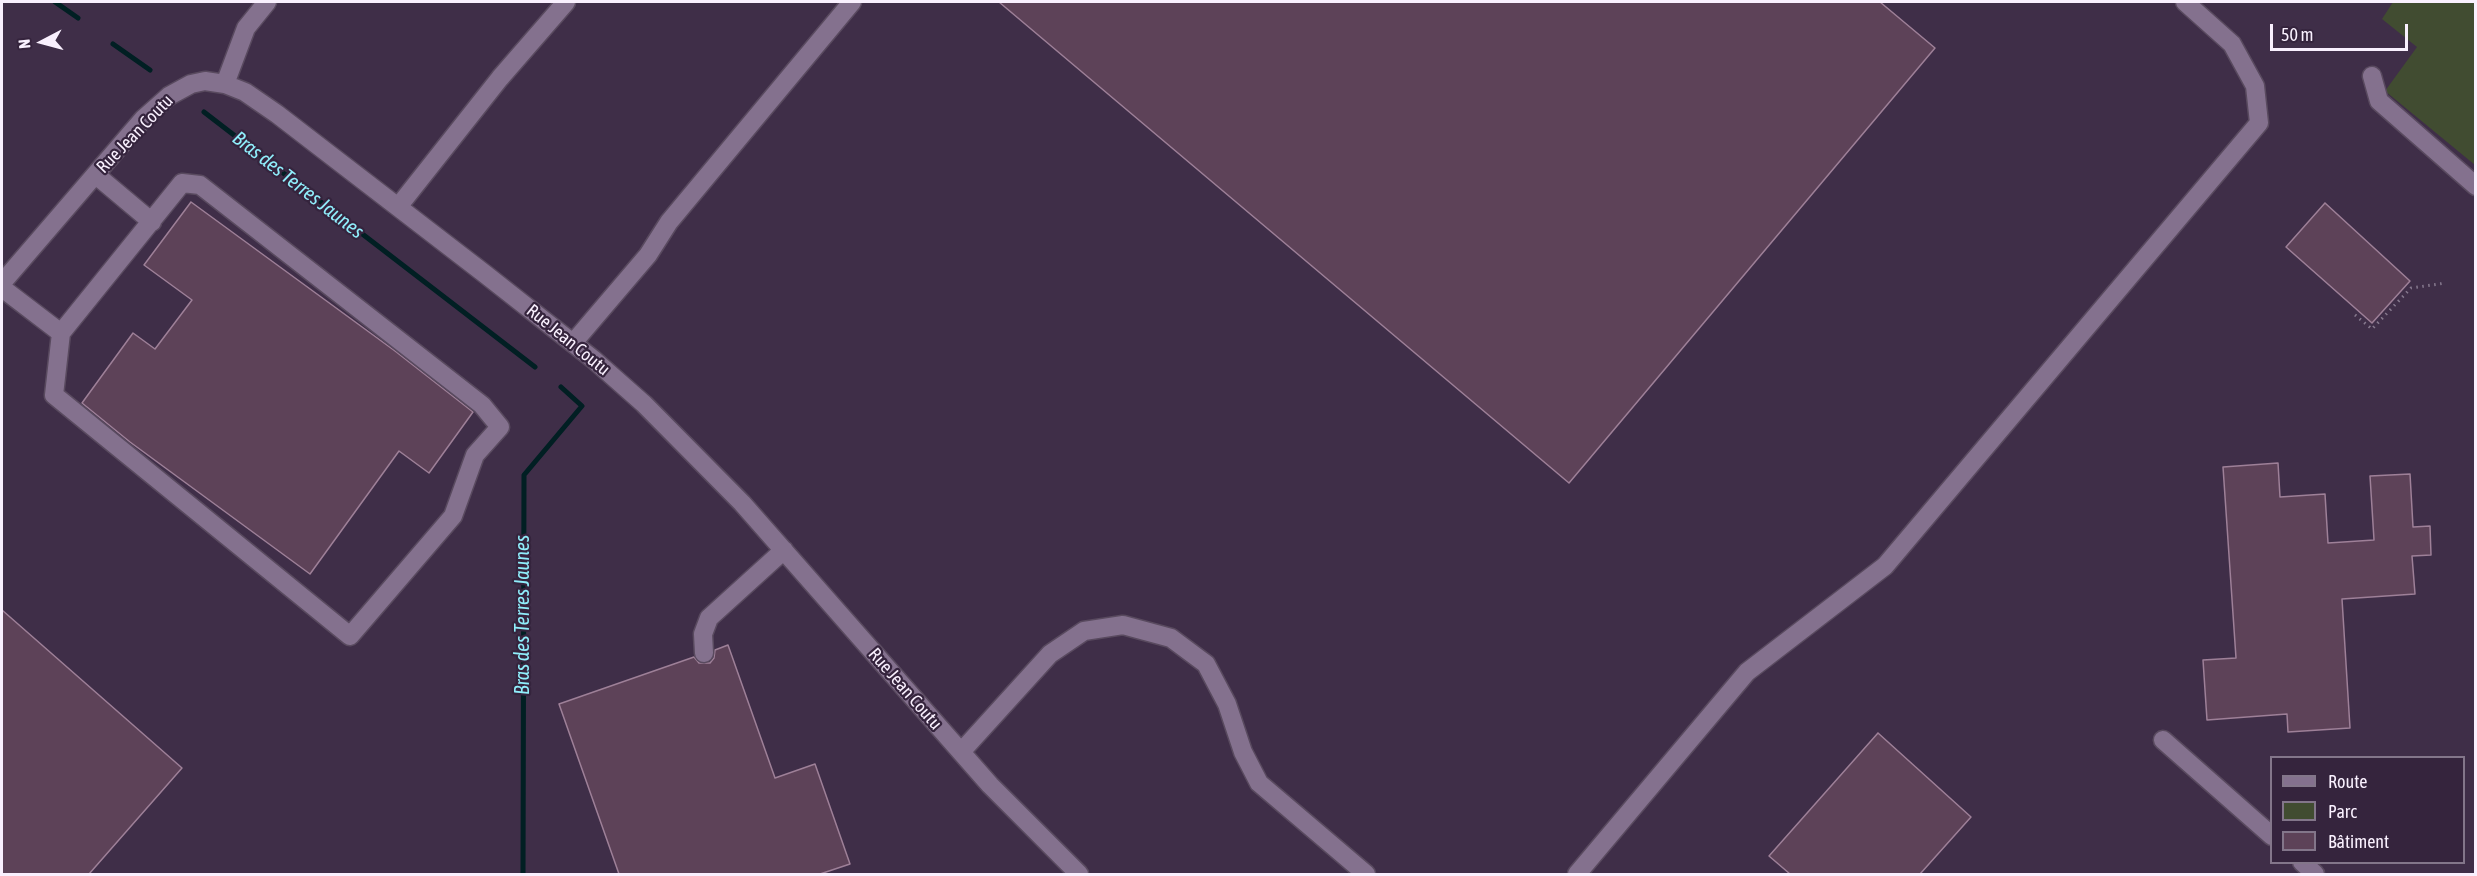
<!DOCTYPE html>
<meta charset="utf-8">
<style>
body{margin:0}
#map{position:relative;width:2477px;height:876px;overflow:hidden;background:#3f2e48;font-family:"Asap Condensed",sans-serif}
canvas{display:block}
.frame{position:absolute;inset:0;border:3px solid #f9f0fe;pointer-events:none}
.legend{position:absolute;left:2270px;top:756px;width:195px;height:108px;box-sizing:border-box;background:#35243d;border:2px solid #83768a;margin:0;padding:8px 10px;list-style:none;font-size:18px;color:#f9f0fe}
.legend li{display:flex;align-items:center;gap:12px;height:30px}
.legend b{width:30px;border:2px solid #83768a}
.north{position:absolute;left:12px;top:12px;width:60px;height:60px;-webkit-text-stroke:4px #35243d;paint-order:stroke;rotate:264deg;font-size:16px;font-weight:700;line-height:24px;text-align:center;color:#f9f0fe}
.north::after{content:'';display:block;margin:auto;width:21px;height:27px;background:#f9f0fe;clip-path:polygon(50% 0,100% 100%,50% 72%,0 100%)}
.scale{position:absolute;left:2270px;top:24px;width:138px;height:27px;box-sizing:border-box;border:3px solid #f9f0fe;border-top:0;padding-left:8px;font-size:18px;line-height:21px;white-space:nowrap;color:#f9f0fe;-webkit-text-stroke:4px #35243d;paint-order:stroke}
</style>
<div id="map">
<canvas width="2477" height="876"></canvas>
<div class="frame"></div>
<ul class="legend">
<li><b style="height:8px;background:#84718e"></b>Route</li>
<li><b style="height:16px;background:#414c31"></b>Parc</li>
<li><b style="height:16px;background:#5d4258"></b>Bâtiment</li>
</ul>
<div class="north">N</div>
<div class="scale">50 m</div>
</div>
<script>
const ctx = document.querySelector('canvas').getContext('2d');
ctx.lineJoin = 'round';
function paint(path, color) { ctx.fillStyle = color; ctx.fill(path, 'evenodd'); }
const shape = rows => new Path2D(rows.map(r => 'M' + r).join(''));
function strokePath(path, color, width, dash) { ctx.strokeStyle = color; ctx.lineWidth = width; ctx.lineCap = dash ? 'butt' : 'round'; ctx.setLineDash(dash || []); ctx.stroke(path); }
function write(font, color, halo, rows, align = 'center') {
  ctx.font = font + ' "Asap Condensed",sans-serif'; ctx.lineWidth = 4.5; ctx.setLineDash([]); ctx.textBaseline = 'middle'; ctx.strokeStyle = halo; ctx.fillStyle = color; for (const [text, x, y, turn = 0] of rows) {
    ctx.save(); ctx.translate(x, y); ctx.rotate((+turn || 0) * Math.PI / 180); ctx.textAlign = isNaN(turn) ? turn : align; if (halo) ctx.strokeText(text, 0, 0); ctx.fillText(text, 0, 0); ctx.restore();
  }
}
paint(shape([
 [2393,2,2475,2,2475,165,2385,91,2417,47,2382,19]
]), '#414c31');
strokePath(shape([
 [55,2,78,18],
 [113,44,150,70],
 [204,112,535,367],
 [523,874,524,475,582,406,561,387]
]), '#011f23', 5);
const building = shape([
 [999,2,1880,2,1935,48,1569,483,999,2],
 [191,202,395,351,473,412,429,473,399,451,310,574,130,442,82,403,133,333,155,349,192,300,144,265,191,202],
 [2325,203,2410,281,2372,323,2286,247,2325,203],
 [2278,463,2280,497,2325,494,2328,543,2374,540,2370,476,2410,474,2413,527,2430,526,2431,555,2412,556,2415,594,2342,599,2350,728,2288,732,2287,714,2207,720,2203,660,2236,658,2223,467,2278,463],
 [2,610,182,768,89,874,2,874,2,610],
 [728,645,775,778,815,764,850,864,820,874,619,874,559,704,694,657,699,663,710,663,714,658,715,650,728,645],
 [1878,733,1971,817,1920,874,1790,874,1769,856,1878,733]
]);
paint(building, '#5d4258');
strokePath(building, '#9e8098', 1.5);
const minor = shape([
 [2372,76,2379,101,2476,186],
 [225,84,246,28,267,2],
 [96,175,152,222],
 [182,183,200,185,482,405,500,427,475,455,453,516,350,636,54,395,61,333,182,183],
 [398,207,500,78,566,2],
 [2,283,143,119,169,96,191,84,205,81,225,84,245,92,277,114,485,274,593,359,644,404,742,503,990,785,1079,874],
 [2,288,61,333],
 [573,343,648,255,669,222,852,2],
 [704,653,703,634,709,618,784,550],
 [2163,740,2272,836],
 [961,752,1050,654,1084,631,1123,625,1171,638,1206,664,1227,704,1243,752,1259,783,1366,874],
 [2302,862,2315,874],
 [1577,874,1747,672,1885,566,2259,123,2255,86,2232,44,2185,2]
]);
strokePath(minor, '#594a5f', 21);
strokePath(shape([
 [2355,315,2372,329,2411,288,2446,283]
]), '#86798e', 3, [1.5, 4.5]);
strokePath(minor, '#84718e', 18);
write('18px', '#f9f0fe', '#35243d', [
 ["Rue Jean Coutu",135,134,-46],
 ["Rue Jean Coutu",568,340,39],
 ["Rue Jean Coutu",905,689,49]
]);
write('italic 20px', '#90eefb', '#35243d', [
 ["Bras des Terres Jaunes",298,185,38],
 ["Bras des Terres Jaunes",523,615,-90]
]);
</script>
